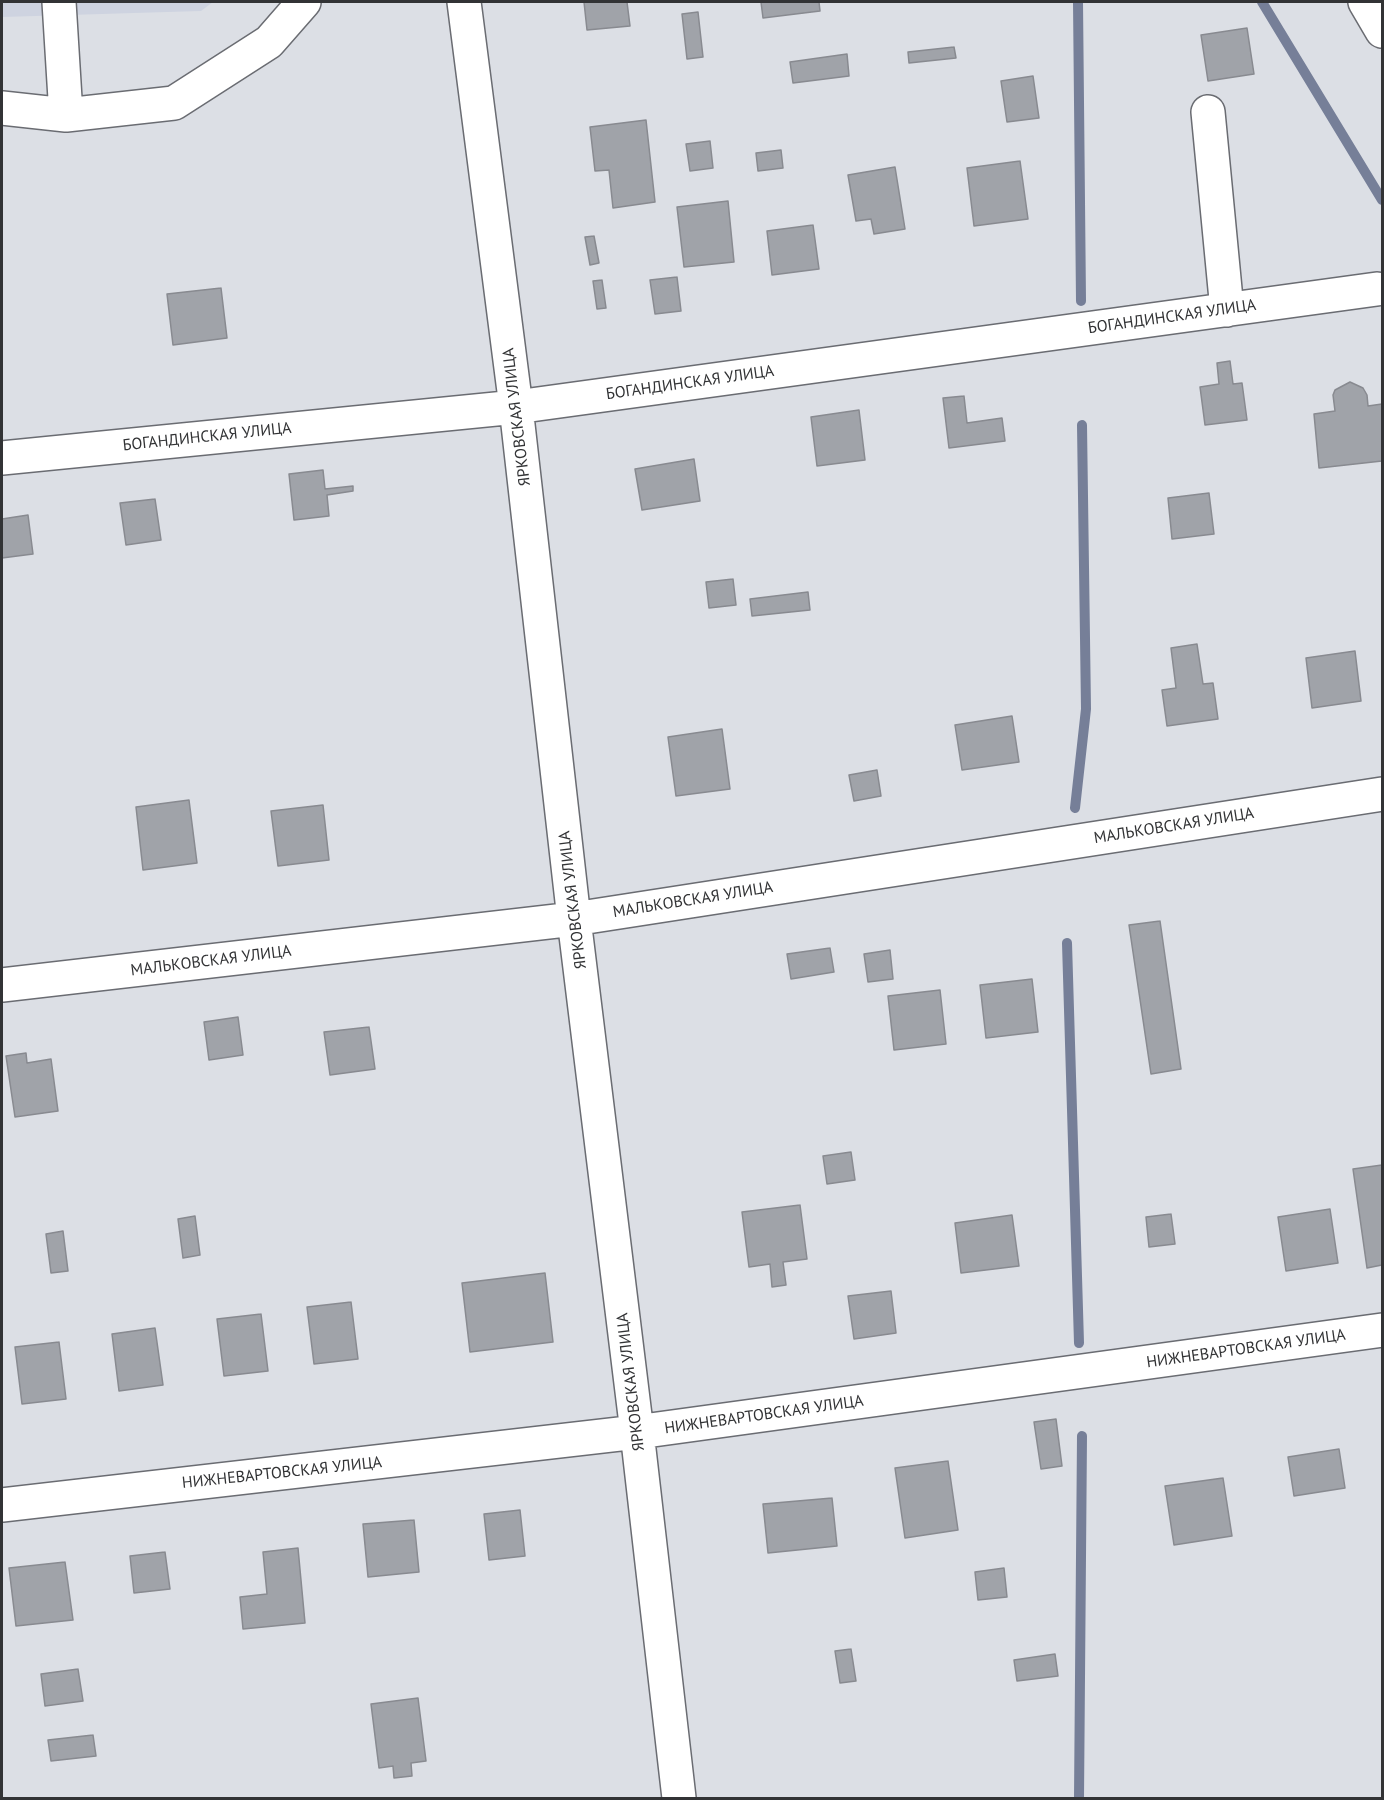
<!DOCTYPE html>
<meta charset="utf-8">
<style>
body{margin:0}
#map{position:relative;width:1384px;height:1800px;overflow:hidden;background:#dcdfe5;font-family:"PT Sans",sans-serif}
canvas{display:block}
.frame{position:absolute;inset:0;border:3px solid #323335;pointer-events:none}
</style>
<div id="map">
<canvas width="1384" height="1800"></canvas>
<div class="frame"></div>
</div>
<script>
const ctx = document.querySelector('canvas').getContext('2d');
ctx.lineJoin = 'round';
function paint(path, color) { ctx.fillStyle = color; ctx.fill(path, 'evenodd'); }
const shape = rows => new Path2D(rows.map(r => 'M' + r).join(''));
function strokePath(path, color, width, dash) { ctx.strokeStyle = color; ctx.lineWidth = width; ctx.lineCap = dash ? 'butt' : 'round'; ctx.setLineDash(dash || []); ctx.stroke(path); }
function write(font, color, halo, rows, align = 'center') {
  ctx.font = font + ' "PT Sans",sans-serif'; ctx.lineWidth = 5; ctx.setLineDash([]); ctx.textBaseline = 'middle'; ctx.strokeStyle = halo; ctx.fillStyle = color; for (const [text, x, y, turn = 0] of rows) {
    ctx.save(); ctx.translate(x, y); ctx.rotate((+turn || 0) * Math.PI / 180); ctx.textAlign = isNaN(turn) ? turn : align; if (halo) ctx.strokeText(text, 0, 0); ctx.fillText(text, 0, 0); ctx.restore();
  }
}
paint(shape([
 [2,2,213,2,201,11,2,17]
]), '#ced3e0');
strokePath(shape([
 [1078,2,1081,301],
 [1262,2,1382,200],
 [1075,808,1086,709,1082,425],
 [1067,943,1079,1343],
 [1079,1798,1082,1436]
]), '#767f98', 10);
const building = shape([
 [584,2,627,2,630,26,587,30,584,2],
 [761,2,819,2,820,11,763,18,761,2],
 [698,12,703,57,687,59,682,14,698,12],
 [1247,28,1254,74,1208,81,1201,35,1247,28],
 [954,47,956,58,909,63,908,52,954,47],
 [847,54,849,76,793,83,790,62,847,54],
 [1033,76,1039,118,1007,122,1001,81,1033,76],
 [646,120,655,202,613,208,609,170,595,171,590,127,646,120],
 [710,141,713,168,690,171,686,144,710,141],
 [781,150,783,168,758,171,756,153,781,150],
 [1020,161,1028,219,974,226,967,168,1020,161],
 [895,167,905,229,874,234,871,219,856,221,848,175,895,167],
 [728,201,734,262,684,267,677,207,728,201],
 [813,225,819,269,772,275,767,231,813,225],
 [594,236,599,263,590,265,585,237,594,236],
 [677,277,681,311,655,314,650,280,677,277],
 [602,280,606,308,597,309,593,281,602,280],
 [221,288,227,338,173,345,167,294,221,288],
 [1230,361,1233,384,1242,383,1247,420,1205,425,1200,387,1219,384,1217,363,1230,361],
 [1350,382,1363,388,1367,395,1368,406,1382,404,1382,461,1319,468,1314,414,1335,411,1333,395,1335,390,1350,382],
 [964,396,967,423,1002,418,1005,441,949,448,943,398,964,396],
 [859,410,865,460,817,466,811,417,859,410],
 [694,459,700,501,642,510,635,469,694,459],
 [323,470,325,489,353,486,353,491,327,495,329,516,294,520,289,474,323,470],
 [1209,493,1214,534,1172,539,1168,498,1209,493],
 [155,499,161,540,126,545,120,503,155,499],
 [28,515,33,554,2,558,2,519,28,515],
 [733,579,736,605,709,608,706,582,733,579],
 [808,592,810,610,752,616,750,599,808,592],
 [1197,644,1203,684,1213,683,1218,719,1167,726,1162,690,1176,688,1171,648,1197,644],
 [1355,651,1361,701,1312,708,1306,658,1355,651],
 [1012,716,1019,762,962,770,955,725,1012,716],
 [722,729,730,789,676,796,668,737,722,729],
 [877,770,881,796,854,801,849,775,877,770],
 [189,800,197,863,143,870,136,807,189,800],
 [323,805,329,860,278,866,271,811,323,805],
 [1160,921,1181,1069,1151,1074,1129,925,1160,921],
 [830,948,834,972,791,979,787,954,830,948],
 [890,950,893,979,868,982,864,954,890,950],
 [1032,979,1038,1032,986,1038,980,985,1032,979],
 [940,990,946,1044,894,1050,888,996,940,990],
 [238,1017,243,1055,209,1060,204,1022,238,1017],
 [369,1027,375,1069,330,1075,324,1032,369,1027],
 [26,1053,27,1063,51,1059,58,1111,15,1117,6,1056,26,1053],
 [851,1152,855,1180,827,1184,823,1156,851,1152],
 [1382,1165,1382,1265,1367,1268,1353,1169,1382,1165],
 [800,1205,807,1259,783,1262,786,1285,772,1287,770,1264,749,1267,742,1212,800,1205],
 [1330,1209,1338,1263,1286,1271,1278,1217,1330,1209],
 [1171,1214,1175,1244,1149,1247,1146,1217,1171,1214],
 [1012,1215,1019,1266,961,1273,955,1223,1012,1215],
 [195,1216,200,1255,183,1258,178,1219,195,1216],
 [63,1231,68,1271,51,1273,46,1234,63,1231],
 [545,1273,553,1342,470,1352,462,1283,545,1273],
 [891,1291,896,1333,854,1339,848,1296,891,1291],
 [351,1302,358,1359,314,1364,307,1307,351,1302],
 [261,1314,268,1371,224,1376,217,1319,261,1314],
 [155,1328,163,1385,119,1391,112,1334,155,1328],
 [59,1342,66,1399,22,1404,15,1347,59,1342],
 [1056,1419,1062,1466,1041,1469,1034,1422,1056,1419],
 [1339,1449,1345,1488,1294,1496,1288,1457,1339,1449],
 [948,1461,958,1530,905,1538,895,1468,948,1461],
 [1223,1478,1232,1536,1174,1545,1165,1486,1223,1478],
 [832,1498,837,1546,768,1553,763,1504,832,1498],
 [520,1510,525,1556,489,1560,484,1514,520,1510],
 [414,1520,419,1572,368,1577,363,1524,414,1520],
 [298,1548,305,1623,243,1629,240,1597,267,1594,263,1552,298,1548],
 [165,1552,170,1589,134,1593,130,1556,165,1552],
 [65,1562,73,1620,16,1626,9,1568,65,1562],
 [1004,1568,1007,1597,978,1600,975,1572,1004,1568],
 [851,1649,856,1681,840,1683,835,1651,851,1649],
 [1055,1654,1058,1676,1017,1681,1014,1660,1055,1654],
 [78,1669,83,1701,45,1706,41,1674,78,1669],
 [418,1698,426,1761,411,1763,412,1776,394,1778,393,1766,379,1768,371,1704,418,1698],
 [93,1735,96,1756,51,1761,48,1740,93,1735]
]);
paint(building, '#a0a3a9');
strokePath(building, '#888a90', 1.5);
const minor = shape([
 [59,2,66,115],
 [464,2,516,407,574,919,637,1432,679,1798],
 [1365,2,1382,31],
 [2,108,66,115,174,103,269,42,304,2],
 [1208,112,1227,310],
 [2,458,516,407,1377,289],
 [2,985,574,919,1382,794],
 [2,1505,637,1432,1382,1330]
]);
strokePath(minor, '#6a6c72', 36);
strokePath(minor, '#fff', 33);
write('16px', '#323335', '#fff', [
 ["БОГАНДИНСКАЯ УЛИЦА",1172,317,-8],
 ["БОГАНДИНСКАЯ УЛИЦА",690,383,-8],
 ["ЯРКОВСКАЯ УЛИЦА",517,417,-97],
 ["БОГАНДИНСКАЯ УЛИЦА",207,437,-6],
 ["МАЛЬКОВСКАЯ УЛИЦА",1174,826,-9],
 ["ЯРКОВСКАЯ УЛИЦА",573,900,-97],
 ["МАЛЬКОВСКАЯ УЛИЦА",693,900,-9],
 ["МАЛЬКОВСКАЯ УЛИЦА",211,961,-7],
 ["НИЖНЕВАРТОВСКАЯ УЛИЦА",1246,1349,-8],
 ["ЯРКОВСКАЯ УЛИЦА",631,1382,-97],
 ["НИЖНЕВАРТОВСКАЯ УЛИЦА",764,1415,-8],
 ["НИЖНЕВАРТОВСКАЯ УЛИЦА",282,1473,-6]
]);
</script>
